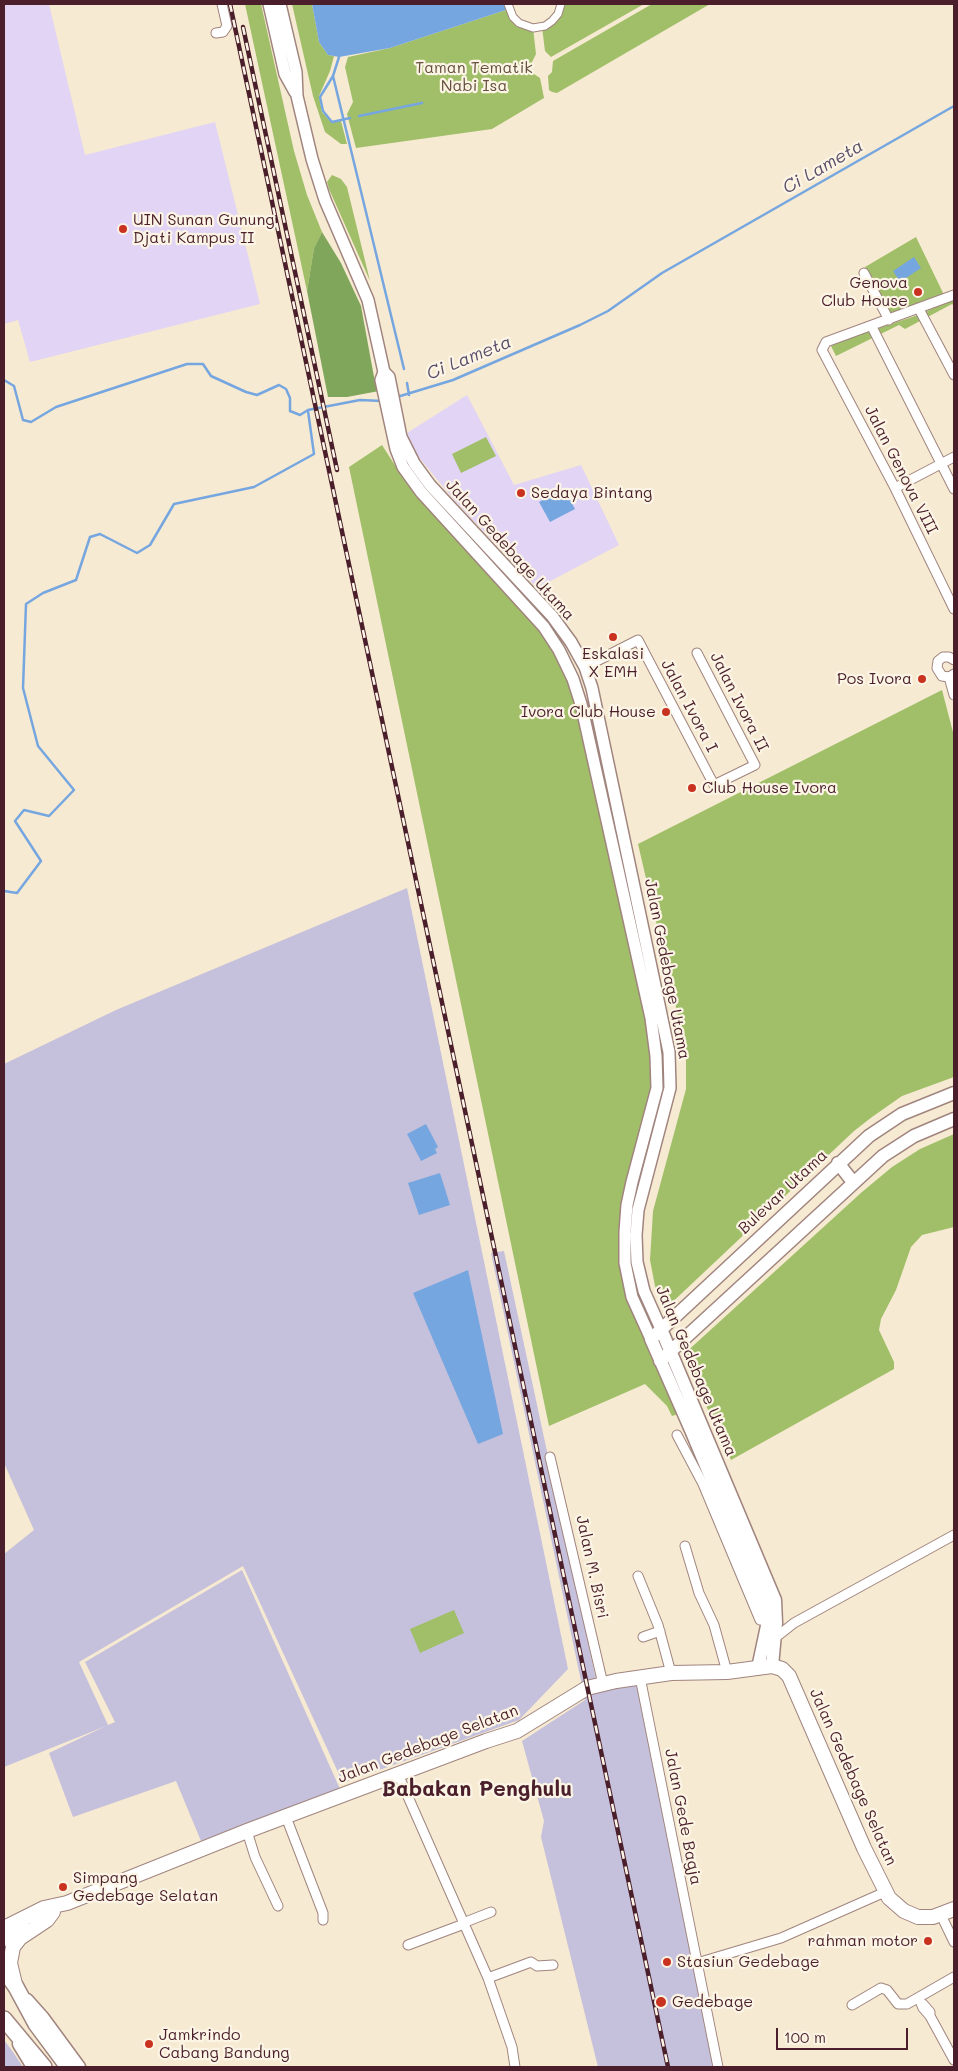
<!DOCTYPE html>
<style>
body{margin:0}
#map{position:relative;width:958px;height:2071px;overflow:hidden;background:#f7ead2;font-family:Mali,sans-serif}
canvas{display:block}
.frame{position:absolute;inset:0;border:5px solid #4a1f2b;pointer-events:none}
.scale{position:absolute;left:776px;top:2028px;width:132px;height:22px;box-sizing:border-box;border:2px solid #4a1f2b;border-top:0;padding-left:6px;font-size:15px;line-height:18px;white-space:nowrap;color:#4a1f2b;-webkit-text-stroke:4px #fcf5e5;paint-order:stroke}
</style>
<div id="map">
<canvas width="958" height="2071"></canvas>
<div class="frame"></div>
<div class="scale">100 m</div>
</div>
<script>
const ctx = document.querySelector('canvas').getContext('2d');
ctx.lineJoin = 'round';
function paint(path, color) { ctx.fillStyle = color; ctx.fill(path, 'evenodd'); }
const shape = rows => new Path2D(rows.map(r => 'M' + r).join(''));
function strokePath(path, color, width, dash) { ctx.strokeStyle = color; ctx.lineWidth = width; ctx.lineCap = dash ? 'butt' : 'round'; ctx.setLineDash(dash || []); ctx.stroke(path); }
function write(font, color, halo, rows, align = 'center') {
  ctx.font = font + ' Mali,sans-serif'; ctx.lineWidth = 4.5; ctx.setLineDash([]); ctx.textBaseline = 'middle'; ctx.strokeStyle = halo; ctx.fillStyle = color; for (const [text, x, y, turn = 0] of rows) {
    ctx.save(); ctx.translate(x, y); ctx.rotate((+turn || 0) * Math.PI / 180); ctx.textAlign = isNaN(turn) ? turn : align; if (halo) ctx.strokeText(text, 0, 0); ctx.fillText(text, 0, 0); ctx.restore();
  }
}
paint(shape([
 [4,4,49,4,85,155,215,122,260,304,30,362,18,320,4,324],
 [467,395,514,485,581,465,619,545,537,588,454,500,417,455,407,433]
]), '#e1d4f4');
paint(shape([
 [407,888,568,1669,519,1720,343,1783,243,1566,79,1662,108,1725,115,1722,85,1662,242,1570,340,1789,201,1841,176,1781,73,1817,49,1753,106,1726,4,1767,4,1554,34,1530,4,1463,4,1064,116,1010],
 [504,1251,598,1689,636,1683,715,2067,598,2067,541,1837,544,1821,522,1741,585,1700,491,1253],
 [4,2040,13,2052,23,2067,4,2067]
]), '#c5c0db');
paint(shape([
 [245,4,261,4,294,151,307,195,322,232,314,248,307,291],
 [292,4,312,4,319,42,328,55,334,56,330,71,319,96,322,112,331,122,341,121,347,144,341,144,325,132,313,96],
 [561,4,644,4,551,57,545,51,542,27,552,21],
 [652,4,710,4,557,93,552,92,549,90,548,76,552,72,553,61],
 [509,9,513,17,533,28,536,54,532,62,531,68,534,74,540,78,544,98,492,129,356,148,347,114,353,102,345,67,348,57,390,48],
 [332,175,341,179,347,187,370,281,329,189,327,182],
 [916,237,945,297,891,316,865,267],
 [954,299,954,306,952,304,905,329,899,325,836,356,831,346,840,341,918,315],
 [486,437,496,456,461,473,452,454],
 [382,445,405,481,417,495,540,631,556,653,569,681,576,705,653,1056,653,1087,628,1181,628,1299,678,1414,672,1416,667,1406,645,1384,549,1426,349,467],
 [942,690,954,736,954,1077,902,1096,872,1117,854,1131,664,1310,655,1286,650,1260,653,1211,686,1089,686,1050,638,844],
 [954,1134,954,1227,922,1235,911,1247,896,1290,881,1319,879,1330,894,1362,894,1369,731,1460,683,1355,862,1192,892,1167,920,1149],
 [454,1610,464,1633,420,1653,410,1629]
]), '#a0bf68');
paint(shape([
 [322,232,341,263,361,306,374,377,379,391,347,397,328,397,307,291,314,248]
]), '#80a65c');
paint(shape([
 [312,4,508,4,509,9,390,48,339,57,328,55,319,42],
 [914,257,921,268,900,282,893,271],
 [564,489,575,509,550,522,539,502],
 [426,1124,438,1147,435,1149,437,1153,421,1161,407,1134],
 [440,1173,450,1205,419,1215,408,1183],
 [468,1270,503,1434,478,1444,413,1293]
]), '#76a6e0');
strokePath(shape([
 [339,57,333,76,404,369],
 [333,76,320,97,323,111,332,122,350,118],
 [359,116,422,103],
 [4,380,14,386,23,420,31,422,56,407,187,364,203,364,211,376,246,392,257,395,279,385,286,389,290,398,290,411,300,415,308,410,360,400,382,401],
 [407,383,409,395],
 [397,397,453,380,580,325,608,311,662,273,954,106],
 [4,891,17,893,41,861,15,821,24,810,49,816,74,790,38,746,23,688,26,604,43,593,76,580,90,537,100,534,137,553,150,545,174,504,254,487,314,454,308,411]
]), '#76a6e0', 2.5);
const pedestrian = shape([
 [508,4,513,17,519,23,533,28,545,26,552,21,558,14,561,4]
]);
const minor = shape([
 [216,33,223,32,227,26,222,4],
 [864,273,889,320],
 [954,295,826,342,822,350,895,488,954,609],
 [919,309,954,375],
 [872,327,954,489],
 [895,488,954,457],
 [954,660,949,657,943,657,938,661,937,668,942,676,949,677,954,674],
 [585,667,638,640,714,785,755,765,697,653],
 [949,677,954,695],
 [677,1435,703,1484,760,1620],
 [550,1457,603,1684],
 [685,1546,699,1593,714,1625,727,1672],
 [638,1576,658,1625,671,1673],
 [643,1637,660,1631],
 [775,1638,794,1623,954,1535],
 [640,1677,718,2067],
 [398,1774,488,1978,512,2047,515,2067],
 [286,1817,323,1913,323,1920],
 [247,1831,255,1857,278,1906],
 [941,1915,954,1942],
 [463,1923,491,1912],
 [408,1945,464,1924],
 [697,1963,781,1938,885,1892],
 [488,1978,531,1962,537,1966,553,1965],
 [919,1998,923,2008,930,2016,930,2012,923,2004],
 [852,2005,881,1988,887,1990,898,2004,907,2004,954,1977],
 [930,2016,954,2060]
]);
const tertiary = shape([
 [269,4,285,74,295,92],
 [280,4,296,72,297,96,312,159,325,200,368,300,384,372,389,377,401,437,414,463,430,485,552,616,571,642,585,667,592,688,669,1052,670,1088,638,1210,636,1235,637,1262,644,1291,661,1329],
 [384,372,381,380,396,449,403,467,421,492,544,627,559,650,573,679,581,704,651,1018,656,1056,657,1088,632,1182,627,1205,625,1232,625,1263,632,1297,651,1339]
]);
const secondary = shape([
 [838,1163,853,1182],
 [661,1329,775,1600,776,1623,772,1666],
 [660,1361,883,1156,914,1136,954,1119],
 [758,1668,767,1626,763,1602,691,1430,651,1339,869,1136,902,1114,954,1093],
 [27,2000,43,2018,79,2067],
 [19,2044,33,2067]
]);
const primary = shape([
 [4,1928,44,1908,67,1903,247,1831,486,1741,517,1731,587,1688,616,1681,671,1673,727,1672,772,1666,782,1669,789,1676,864,1848,889,1898,904,1911,918,1917,933,1917,954,1909],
 [4,1939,24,1929],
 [15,1984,10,1963,13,1947,20,1938,47,1920,53,1912]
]);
const trunk = shape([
 [4,1970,16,1987,36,2024,68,2067],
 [4,2019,44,2067]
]);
strokePath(pedestrian, '#a0847e', 9);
strokePath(minor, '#a0847e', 11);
strokePath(tertiary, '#a0847e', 14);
strokePath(secondary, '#a0847e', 15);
strokePath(primary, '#a0847e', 16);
strokePath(trunk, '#a0847e', 18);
strokePath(pedestrian, '#fff', 7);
strokePath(minor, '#fff', 9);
strokePath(tertiary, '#fff', 11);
strokePath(secondary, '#fff', 12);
strokePath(primary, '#fff', 14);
strokePath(trunk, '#fff', 15);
const rail = shape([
 [230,4,668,2067],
 [243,27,337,470]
]);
strokePath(rail, '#4a1f2b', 4.5);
strokePath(rail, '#fcf5e5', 2.5, [8]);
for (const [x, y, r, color] of [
 [123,229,5,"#c8321e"],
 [918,292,5,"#c8321e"],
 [521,493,5,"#c8321e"],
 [613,637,5,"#c8321e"],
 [922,679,5,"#c8321e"],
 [666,712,5,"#c8321e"],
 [692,788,5,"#c8321e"],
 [63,1887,5,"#c8321e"],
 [928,1941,5,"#c8321e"],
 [667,1962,5,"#c8321e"],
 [661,2002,6,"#c8321e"],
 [149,2044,5,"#c8321e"]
]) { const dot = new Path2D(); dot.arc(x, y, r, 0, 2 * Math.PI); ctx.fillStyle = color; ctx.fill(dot); strokePath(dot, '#fcf5e5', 2); }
write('16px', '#644f3d', '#fcf5e5', [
 ["Taman Tematik",474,68],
 ["Nabi Isa",474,86]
]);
write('16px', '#4a1f2b', '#fcf5e5', [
 ["UIN Sunan Gunung",133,220],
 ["Djati Kampus II",133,238],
 ["Genova",908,283,"right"],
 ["Club House",908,301,"right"],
 ["Sedaya Bintang",531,493],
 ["Eskalasi",613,654,"center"],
 ["X EMH",613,672,"center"],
 ["Pos Ivora",912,679,"right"],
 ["Ivora Club House",656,712,"right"],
 ["Club House Ivora",702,788],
 ["Simpang",73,1878],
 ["Gedebage Selatan",73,1896],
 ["rahman motor",918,1941,"right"],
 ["Stasiun Gedebage",677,1962],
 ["Gedebage",672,2002],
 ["Jamkrindo",159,2035],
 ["Cabang Bandung",159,2053]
], 'left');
write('16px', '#4a1f2b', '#fcf5e5', [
 ["Jalan Genova VIII",901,470,63],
 ["Jalan Gedebage Utama",510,550,48],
 ["Jalan Ivora II",739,702,63],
 ["Jalan Ivora I",689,706,62],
 ["Jalan Gedebage Utama",667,969,79],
 ["Bulevar Utama",783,1192,-43],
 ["Jalan Gedebage Utama",696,1371,67],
 ["Jalan M. Bisri",592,1567,78],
 ["Jalan Gedebage Selatan",428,1744,-21],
 ["Jalan Gedebage Selatan",853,1777,66],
 ["Jalan Gede Bagja",683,1817,79]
]);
write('italic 18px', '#594e6a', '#fcf5e5', [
 ["Ci Lameta",823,167,-30],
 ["Ci Lameta",469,358,-22]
]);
write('bold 21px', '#4a1f2b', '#fcf5e5', [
 ["Babakan Penghulu",477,1790]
]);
</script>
